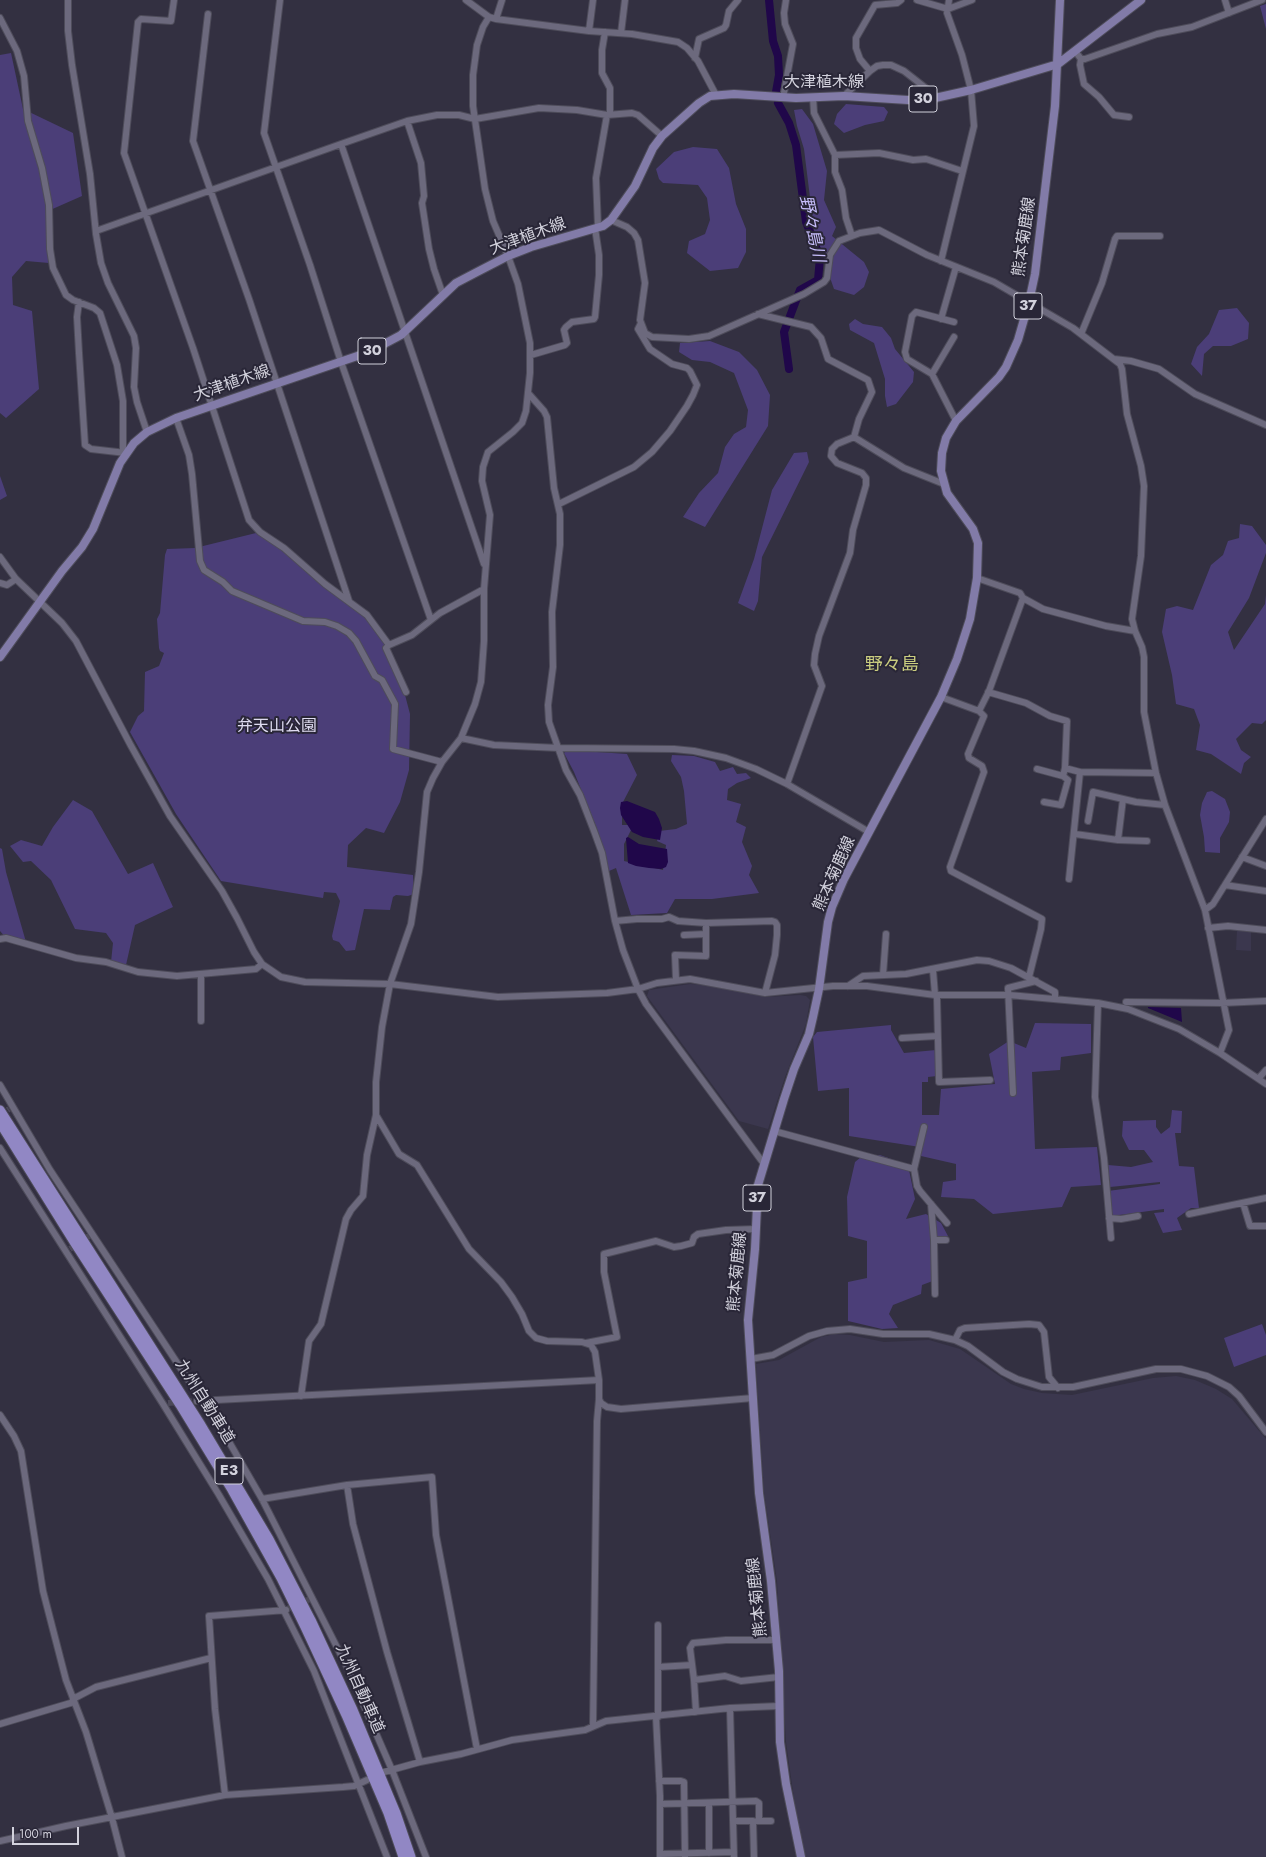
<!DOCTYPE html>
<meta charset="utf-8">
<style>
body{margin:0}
#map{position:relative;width:1266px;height:1857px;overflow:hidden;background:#333041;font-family:Jost,sans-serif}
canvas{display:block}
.scale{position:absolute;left:12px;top:1827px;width:67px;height:18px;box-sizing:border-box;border:2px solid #d2d1dc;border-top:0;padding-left:5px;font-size:12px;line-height:14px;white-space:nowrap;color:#d2d1dc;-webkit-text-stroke:3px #292637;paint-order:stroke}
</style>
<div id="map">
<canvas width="1266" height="1857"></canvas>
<div class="scale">100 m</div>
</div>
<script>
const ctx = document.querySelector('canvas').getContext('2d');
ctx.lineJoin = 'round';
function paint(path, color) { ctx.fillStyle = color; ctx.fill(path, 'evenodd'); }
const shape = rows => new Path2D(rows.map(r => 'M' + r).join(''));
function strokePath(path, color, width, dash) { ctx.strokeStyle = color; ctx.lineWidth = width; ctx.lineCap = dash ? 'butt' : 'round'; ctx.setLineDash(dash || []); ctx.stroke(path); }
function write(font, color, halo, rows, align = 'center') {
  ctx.font = font + ' Jost,"Noto Sans JP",sans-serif'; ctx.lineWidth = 4; ctx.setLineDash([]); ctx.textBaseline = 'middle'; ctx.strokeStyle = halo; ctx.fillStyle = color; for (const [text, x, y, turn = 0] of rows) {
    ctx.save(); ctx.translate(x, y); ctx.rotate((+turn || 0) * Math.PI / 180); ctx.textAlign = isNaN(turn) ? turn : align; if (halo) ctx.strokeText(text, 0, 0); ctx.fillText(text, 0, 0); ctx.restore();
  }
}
paint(shape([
 [1237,930,1251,930,1251,951,1236,950],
 [690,984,709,985,767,997,800,995,806,996,810,1000,806,1024,785,1077,768,1129,739,1121,647,996,649,990],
 [835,1334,850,1335,884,1342,929,1340,960,1349,1011,1384,1024,1389,1042,1393,1072,1395,1153,1378,1176,1376,1195,1380,1216,1389,1232,1399,1266,1439,1266,1857,806,1857,798,1827,786,1742,777,1581,764,1492,756,1364,779,1360,821,1337]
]), '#3b374e');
paint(shape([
 [1266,4,1266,29,1260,6],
 [11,53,23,109,73,133,82,196,48,211,49,263,26,261,12,277,13,305,32,311,39,389,6,418,0,413,0,55],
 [846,104,884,107,888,112,884,121,865,125,844,133,834,124,837,114],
 [802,109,813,124,827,171,824,200,836,227,832,236,864,262,869,272,864,287,854,295,834,289,821,252,814,230,804,149,797,126,794,110],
 [693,147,717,149,729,168,736,204,746,229,746,252,738,268,710,271,687,253,689,241,705,234,710,220,707,198,698,185,663,183,659,179,656,169,674,152],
 [1237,308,1249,323,1248,339,1231,346,1213,346,1204,354,1202,376,1191,364,1197,347,1209,334,1219,310],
 [855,319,863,324,882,327,891,338,895,349,914,372,913,382,896,404,887,407,885,396,885,379,874,343,850,330,849,324],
 [710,341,739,352,757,370,770,395,768,426,705,527,683,517,699,493,718,473,725,447,734,434,746,427,748,410,734,373,710,362,692,360,679,352,680,343],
 [807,452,809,462,762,557,758,601,754,611,738,603,754,559,772,490,794,453],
 [0,476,7,496,0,500],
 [1240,524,1252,526,1266,545,1266,553,1249,598,1228,632,1234,650,1265,604,1266,595,1266,720,1262,724,1252,723,1236,739,1241,750,1251,757,1244,763,1241,774,1211,754,1196,750,1200,725,1194,709,1176,704,1172,675,1162,632,1166,609,1177,606,1193,610,1211,565,1223,555,1228,541,1239,538],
 [256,533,283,550,366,617,379,634,385,645,405,695,410,714,409,770,400,802,384,833,366,828,348,845,347,867,413,875,414,894,408,896,396,895,393,897,390,910,364,909,355,950,346,951,339,942,333,940,332,936,340,901,336,893,324,892,323,898,221,881,176,814,130,732,138,716,144,711,145,672,159,666,164,653,160,651,159,648,157,619,160,613,165,555,167,549,195,548],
 [567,750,627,754,637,775,622,804,622,825,629,825,631,830,624,844,624,861,663,870,666,845,657,841,659,831,676,829,687,824,684,791,681,777,671,761,672,755,694,756,715,762,720,771,733,767,737,774,746,773,751,778,737,783,728,789,727,800,741,804,736,822,746,827,742,842,752,866,749,875,759,893,712,899,675,899,667,913,631,915,616,868,609,871,597,829,574,772,564,753],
 [1212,791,1225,799,1230,812,1229,822,1220,838,1220,853,1205,852,1204,837,1200,815,1202,803,1207,792],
 [73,800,92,811,128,874,153,863,173,907,135,925,126,965,111,962,113,943,106,933,75,929,51,880,31,861,23,862,10,846,21,840,42,846,53,827],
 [0,848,2,849,6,872,26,942,6,938,0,931],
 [1035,1023,1091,1024,1091,1053,1061,1057,1060,1070,1032,1072,1035,1149,1097,1147,1101,1185,1071,1187,1062,1207,993,1214,974,1199,941,1197,943,1182,956,1180,956,1164,921,1156,920,1147,849,1136,849,1088,818,1091,813,1037,817,1032,891,1025,891,1030,904,1053,936,1050,937,1076,928,1077,928,1082,922,1082,922,1115,939,1115,941,1089,995,1084,989,1054,1009,1041,1026,1048],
 [1172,1110,1182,1111,1181,1133,1175,1133,1179,1166,1194,1167,1199,1208,1191,1208,1177,1218,1182,1230,1163,1233,1154,1213,1164,1212,1164,1209,1112,1216,1108,1191,1160,1184,1160,1182,1110,1187,1108,1165,1131,1167,1153,1162,1144,1150,1129,1150,1122,1136,1123,1121,1156,1120,1156,1127,1161,1134,1170,1127],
 [880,1155,908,1165,915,1199,906,1219,926,1214,941,1223,948,1236,934,1241,938,1279,922,1285,921,1294,893,1305,889,1314,898,1328,882,1329,848,1321,848,1282,867,1278,867,1241,848,1236,847,1197,855,1162,861,1157],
 [1262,1324,1266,1335,1266,1355,1234,1367,1224,1338]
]), '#4b3e78');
paint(shape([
 [627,801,655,812,659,819,662,828,660,840,643,837,632,832,621,815,620,808,621,802],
 [628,837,639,844,667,849,668,862,666,867,661,869,649,868,636,866,628,863,626,838],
 [1148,1007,1181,1008,1182,1022,1148,1008]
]), '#20074a');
strokePath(shape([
 [769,0,773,41,778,56,779,75,776,92],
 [778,103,789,123,796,145,806,222,820,257,818,280,800,290,784,332,789,369]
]), '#20074a', 8);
strokePath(shape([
 [0,1115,9,1109],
 [70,1249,89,1236],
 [168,1403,197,1401],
 [287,1609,310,1599]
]), '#4b4858', 6, [6, 3]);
const minor = shape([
 [68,0,68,31,72,65,90,174,96,234,101,263,108,283,134,336,136,348,134,387,137,402,147,432],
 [174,0,171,21,141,19,138,22,124,153,193,348,249,520,260,532,284,548,325,584,367,615,389,645,412,635,440,613,484,589],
 [280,0,264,133,310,265,341,362,431,620],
 [466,0,489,17,496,19,589,31,632,34,678,42,687,48,698,61,716,95],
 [917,0,948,9,972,0],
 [1225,0,1229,13],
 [208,14,193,141,249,299,349,601],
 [0,18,17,51,24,76,28,121,42,168,49,205,50,249,53,268,66,295,73,300,94,308,100,313,117,365,123,401,123,452],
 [496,19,502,0],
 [589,31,593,0],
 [605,32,602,50,602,73,610,88,610,114],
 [621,33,625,0],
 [1075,51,1081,59,1085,59,1157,34,1192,27,1262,0],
 [695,58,699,39,724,28,726,25,729,11,738,0],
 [1081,59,1080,65,1084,84,1099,97,1114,115,1129,117],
 [870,71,860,59,856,48,856,38,875,5,897,3,901,0],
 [844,96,870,71,877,66,883,65,891,65,904,71,927,89,935,98],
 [813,97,814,113,835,155,879,153,913,160,926,159,962,171],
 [783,98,793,44,785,24,784,13,786,0],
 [407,121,421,163,424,196,422,203,429,249,434,269,443,295],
 [341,144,484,564],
 [835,155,835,172,842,190,846,218,852,236],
 [611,220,627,227,634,233,638,240,645,283,640,320,645,333,652,337,689,339,709,336,804,294,824,282,827,278,830,255,839,241,860,233,879,230,927,255,994,282,1073,328,1120,364,1122,369,1127,414,1141,466,1144,486,1141,556,1132,619,1135,631,1142,647,1144,657,1144,712,1156,773,1165,805,1205,910,1229,1030,1220,1053],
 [598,227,596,178,607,115],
 [96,231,341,144,407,121,437,115,459,115,475,119,539,108,577,110,607,115,632,113,638,115,662,136],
 [941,261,974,126,971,90,962,55,947,13,949,0],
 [79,302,77,317,79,353,85,445,91,449,126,453],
 [758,314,811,327,821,338,828,359,868,380,872,392,859,419,854,437],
 [941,319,956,267],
 [1081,334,1102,283,1115,239,1117,236,1160,236],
 [954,337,932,374,956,421],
 [531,355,565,345,567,343,564,330,566,327,572,322,594,319,595,317,599,275,599,255,595,228],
 [1114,359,1131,361,1159,369,1195,394,1266,425],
 [932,374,907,359,905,352,912,316,916,312,954,322],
 [528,393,544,411,547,417,554,488,560,514,560,545,552,612,553,667,548,705,549,722,566,770,580,795,594,831,602,853,615,921,623,950,638,989,646,1004,764,1164],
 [176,418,189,455,192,474,200,561,204,570,223,582,232,591,303,621,325,622,337,626,349,633,356,641,375,676,382,680,395,704,393,749,442,762],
 [854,437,837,444,832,449,831,456,837,463,862,473,866,478,866,485,853,530,850,553,819,636,815,654,814,665,822,686,787,784,869,832],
 [854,437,904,468,944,484],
 [559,504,634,467,652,452,670,431,687,406,693,395,697,385,690,371,687,368,672,364,650,349,638,329,641,323],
 [0,557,16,579,62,623,76,641,130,744,170,816,222,891,237,918,254,952,262,964,281,977,305,982,390,984,498,997,607,993,638,989,657,983,690,979,765,993,833,986,867,986,935,995,1009,995,1098,1003,1128,1009,1179,1029,1220,1053,1266,1084],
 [977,578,1020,593,1023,598,1043,609,1106,626,1135,631],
 [0,583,7,585,16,579],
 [389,645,386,648,406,692],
 [988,692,1026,703,1050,716,1067,721,1065,768,1063,776,1037,769],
 [941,697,979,711,984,716,968,754,969,758,982,766,984,772,950,867,951,871,1042,919,1041,929,1029,977],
 [979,711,989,691,1023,598],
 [461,738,494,745,559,748,674,749,694,751,726,758,756,769,787,784],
 [1065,768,1080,772,1156,773],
 [1044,802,1061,805,1068,780,1063,776],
 [1088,821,1093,792,1136,802,1165,805],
 [1075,834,1118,840,1147,841],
 [1118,840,1123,799],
 [1242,857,1266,866],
 [1069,879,1080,772],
 [1225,885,1266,891],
 [1205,910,1213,904,1266,819],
 [615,921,637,919,662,919,669,917,678,921,706,923,772,921,775,922,777,925,777,935,775,955,765,993],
 [1208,928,1228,926,1266,930],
 [684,935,706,934],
 [0,939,6,938,76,958,106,962,138,972,177,976,256,969,262,964],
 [933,970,935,995,937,998,939,1082,990,1080],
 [883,975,886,934],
 [676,980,675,955,706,956,706,923],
 [848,986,863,976,906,974,977,960,989,961,1011,968,1055,992,1055,998],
 [1126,1002,1222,1003,1266,1001],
 [1098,1003,1095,1097,1104,1158,1111,1238],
 [201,1021,201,974],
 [902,1038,937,1036],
 [1259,1078,1266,1070],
 [0,1085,50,1170,228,1440,262,1499,348,1669,392,1770,426,1857],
 [1013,1093,1008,988,1036,981],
 [376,1115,399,1154,417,1165,469,1249,501,1282,512,1297,522,1314,529,1331,536,1338,547,1341,582,1342,591,1345,595,1352,599,1380,599,1399,597,1421,593,1726],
 [774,1131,914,1169,917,1186,920,1191,947,1223],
 [0,1148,163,1404,219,1495,268,1579,314,1671,387,1857],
 [914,1169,924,1127],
 [1243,1203,1250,1226,1266,1226],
 [931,1204,934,1240,935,1294],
 [1189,1214,1266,1198],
 [1109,1218,1121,1219,1138,1216],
 [934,1240,946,1240],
 [955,1340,960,1330,965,1328,1029,1324,1039,1325,1044,1332,1049,1377,1058,1388],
 [586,1343,617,1337,604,1272,604,1254,656,1241,674,1247,681,1246,692,1243,694,1237,698,1234,726,1230,756,1229],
 [751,1359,773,1355,809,1336,827,1331,850,1329,883,1334,929,1334,955,1340,968,1346,1003,1372,1017,1379,1042,1387,1073,1387,1156,1369,1181,1369,1207,1376,1229,1387,1239,1396,1266,1432],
 [301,1396,309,1341,321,1324,346,1219,351,1210,363,1196,367,1155,376,1115,376,1082,382,1027,390,984,411,924,419,872,427,792,433,778,442,762,461,738,475,704,481,682,484,641,484,589,490,515,482,481,483,467,488,452,513,432,522,423,526,411,530,373,530,343,518,284,508,256,493,221,485,189,473,106,473,75,477,45,483,27,489,17],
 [599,1399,601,1403,607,1407,621,1409,753,1398],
 [197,1401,599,1380],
 [0,1415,14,1436,21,1451,43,1591,66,1680,86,1732,112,1818,122,1857],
 [347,1485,353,1524,387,1652,420,1762],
 [262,1499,347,1485,432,1477,436,1535,477,1749],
 [658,1625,658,1717],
 [776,1640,726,1640,693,1643,690,1648,694,1680,725,1676,741,1681,779,1677],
 [658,1667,692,1665],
 [694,1680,696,1712],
 [73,1699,96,1687,211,1658],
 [730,1708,734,1857],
 [656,1717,660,1796,660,1857],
 [0,1724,74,1702],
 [384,1772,420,1762,461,1754,512,1740,585,1730,606,1721,730,1708,779,1706],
 [659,1781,681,1781,684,1782,685,1857],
 [225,1795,215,1709,209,1616,286,1610],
 [709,1803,709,1853],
 [660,1804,756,1801,759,1803,759,1821],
 [733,1821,753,1821,754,1857],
 [757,1821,771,1821],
 [0,1841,66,1826,225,1795,343,1787,354,1786,367,1780],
 [660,1854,734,1852]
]);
const major = shape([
 [0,657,62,571,82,547,93,529,120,463,134,443,147,432,176,418,369,352,401,335,456,283,477,272,508,256,531,247,603,226,611,220,635,186,653,148,662,136,699,103,710,96,734,94,796,98,844,96,908,100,935,98,971,90,1058,64,1141,0],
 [801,1857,786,1784,780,1742,779,1671,771,1581,759,1493,748,1320,755,1249,758,1185,784,1099,794,1069,809,1034,813,1017,819,989,828,922,832,907,844,879,941,697,957,659,970,619,977,578,978,543,973,529,947,493,941,471,942,453,946,438,956,421,999,377,1006,367,1018,340,1029,302,1035,274,1055,106,1060,0]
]);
const highway = shape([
 [0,1110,201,1425,269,1539,311,1620,353,1710,396,1813,411,1857],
 [0,1123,76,1245,180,1405,232,1490,281,1578,305,1627,346,1715,388,1813,403,1857]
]);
strokePath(minor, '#4e4c5a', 8);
strokePath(major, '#4e4c5a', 10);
strokePath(highway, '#4e4c5a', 11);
strokePath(minor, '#6c697d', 6);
strokePath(major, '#827ba8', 8);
strokePath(highway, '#9187c4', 9);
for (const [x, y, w] of [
 [923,99,28],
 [1028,306,28],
 [372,351,28],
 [757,1198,28],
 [229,1471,28]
]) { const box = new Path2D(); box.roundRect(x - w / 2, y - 13, w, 26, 3); ctx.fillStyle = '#292637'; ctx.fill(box); strokePath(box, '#d2d1dc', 1); }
write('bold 15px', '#d2d1dc', null, [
 ["30",923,99],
 ["37",1028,306],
 ["30",372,351],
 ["37",757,1198],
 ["E3",229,1471]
]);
write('16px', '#d2d1dc', '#292637', [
 ["大津植木線",824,83],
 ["大津植木線",528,237,-20],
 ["熊本菊鹿線",1025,237,-82],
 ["大津植木線",232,384,-19],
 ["熊本菊鹿線",835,874,-66],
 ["熊本菊鹿線",738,1272,-85],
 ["九州自動車道",204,1402,58],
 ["熊本菊鹿線",758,1597,-96],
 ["九州自動車道",359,1689,66]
]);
write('16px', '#dfdcf1', '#292637', [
 ["弁天山公園",277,727]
]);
write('italic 17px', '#c6bdfa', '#292637', [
 ["野々島川",811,229,78]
]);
write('18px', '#cacd7f', '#292637', [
 ["野々島",892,666]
]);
</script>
